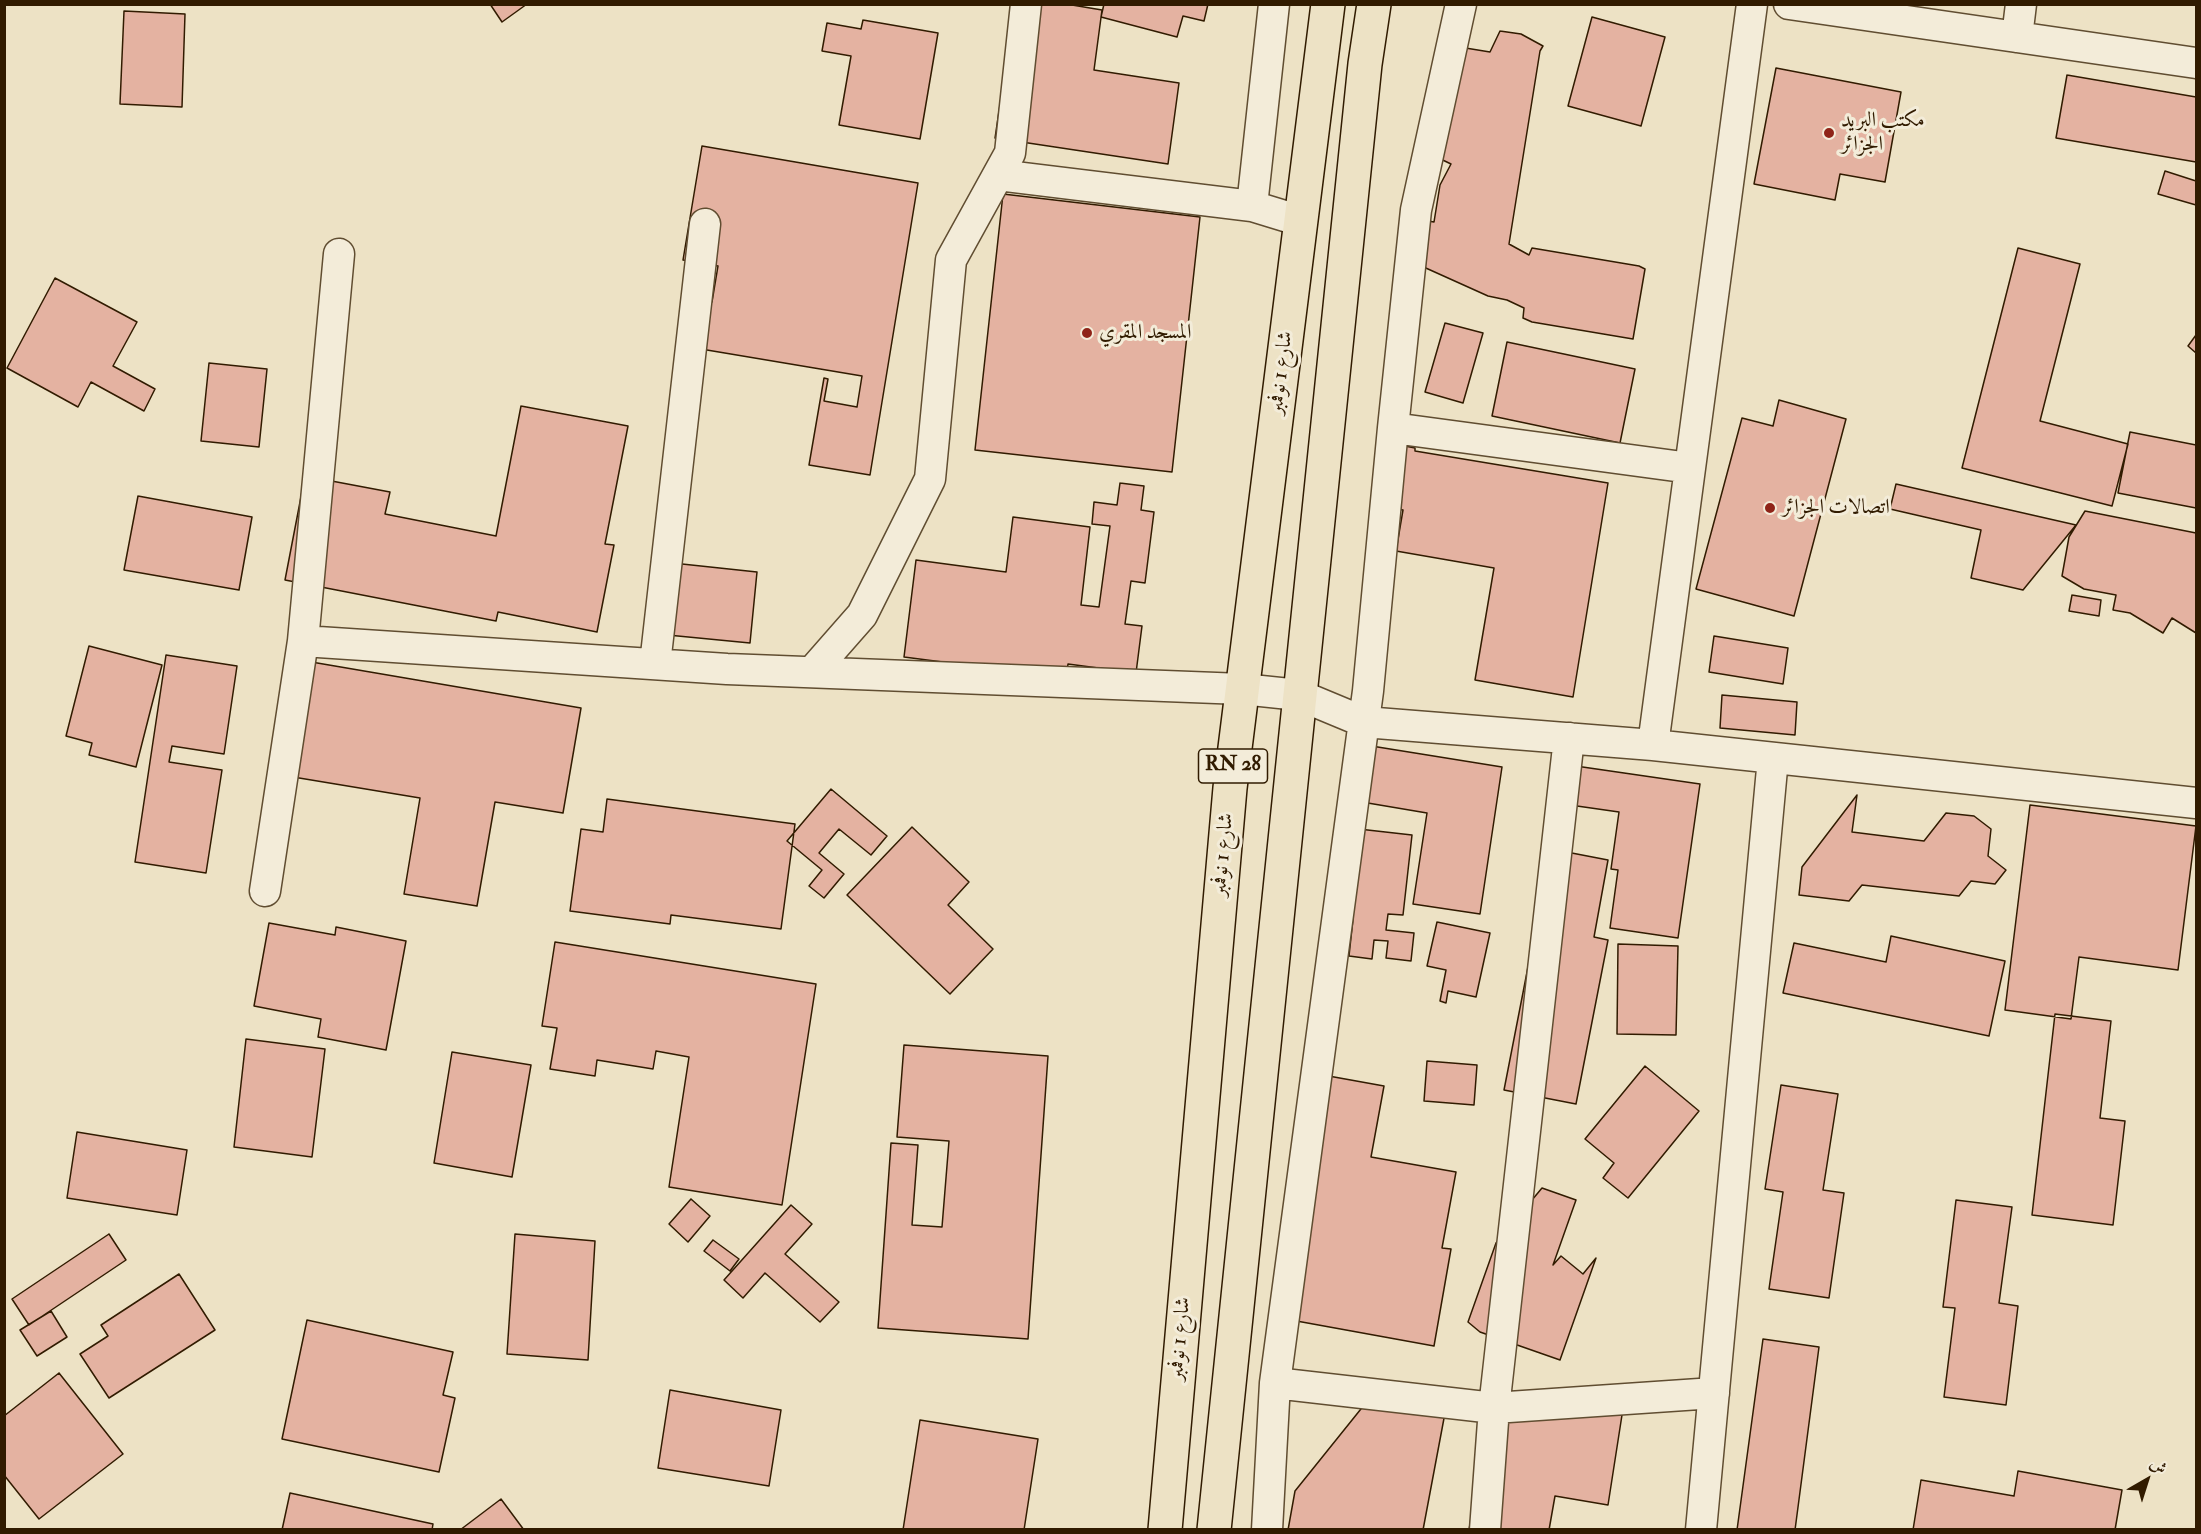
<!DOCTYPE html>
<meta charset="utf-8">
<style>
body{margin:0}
#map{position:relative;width:2201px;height:1534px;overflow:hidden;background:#ede2c5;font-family:"IM FELL Double Pica",Amiri,serif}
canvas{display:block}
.frame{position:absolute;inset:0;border:6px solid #311b00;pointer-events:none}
.north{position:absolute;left:2117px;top:1450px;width:60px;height:60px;-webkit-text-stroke:4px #f3ecd9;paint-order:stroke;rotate:39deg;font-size:16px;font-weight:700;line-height:24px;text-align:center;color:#311b00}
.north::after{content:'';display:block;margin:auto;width:21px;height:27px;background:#311b00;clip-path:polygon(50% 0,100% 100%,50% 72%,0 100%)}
</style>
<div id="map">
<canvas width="2201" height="1534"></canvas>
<div class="frame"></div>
<div class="north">ش</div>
</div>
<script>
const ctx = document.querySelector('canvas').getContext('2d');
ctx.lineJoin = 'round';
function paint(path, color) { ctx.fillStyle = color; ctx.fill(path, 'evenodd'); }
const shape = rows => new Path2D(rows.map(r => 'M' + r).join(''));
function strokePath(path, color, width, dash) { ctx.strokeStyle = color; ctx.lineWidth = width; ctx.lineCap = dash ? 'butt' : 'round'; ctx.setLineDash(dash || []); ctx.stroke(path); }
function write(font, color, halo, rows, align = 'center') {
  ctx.font = font + ' "IM FELL Double Pica",Amiri,serif'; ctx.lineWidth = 6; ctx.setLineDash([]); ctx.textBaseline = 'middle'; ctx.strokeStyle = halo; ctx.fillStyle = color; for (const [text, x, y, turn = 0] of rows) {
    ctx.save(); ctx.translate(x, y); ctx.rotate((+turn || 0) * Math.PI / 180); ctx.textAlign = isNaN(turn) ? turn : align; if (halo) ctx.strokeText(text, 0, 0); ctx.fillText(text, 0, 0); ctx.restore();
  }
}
const building = shape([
 [490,4,527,4,502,22,490,4],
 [1015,4,1066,4,1102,10,1094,70,1179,83,1168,164,995,138,1015,4],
 [1104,4,1208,4,1204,21,1183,16,1177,37,1101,17,1104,4],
 [124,11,185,14,182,107,120,104,124,11],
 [1592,17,1665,37,1641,126,1568,106,1592,17],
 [863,20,938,33,920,139,839,125,851,56,822,51,827,23,861,29,863,20],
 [1500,31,1521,34,1543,46,1540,51,1509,244,1529,255,1532,248,1639,266,1645,269,1633,339,1532,322,1523,318,1524,308,1507,300,1488,296,1408,260,1422,220,1434,222,1440,185,1451,164,1424,151,1441,44,1490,52,1500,31],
 [1776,68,1901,92,1885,182,1840,174,1835,200,1754,184,1776,68],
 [2067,75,2196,97,2196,162,2056,138,2067,75],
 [702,146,918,183,870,475,809,465,824,378,828,379,824,401,857,407,862,376,683,346,691,299,712,302,718,266,683,260,702,146],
 [2165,171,2196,181,2196,205,2158,194,2165,171],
 [1003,194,1200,217,1172,472,975,450,1003,194],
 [2018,248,2080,264,2040,421,2128,444,2112,506,1962,468,2018,248],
 [55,278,137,322,113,366,155,389,144,411,91,382,78,407,7,368,55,278],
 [1445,323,1483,333,1463,403,1425,392,1445,323],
 [2196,335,2196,353,2188,346,2196,335],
 [1507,342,1635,369,1620,443,1492,416,1507,342],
 [209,363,267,369,259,447,201,441,209,363],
 [1779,400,1846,419,1794,616,1696,589,1742,418,1773,426,1779,400],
 [521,406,628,426,605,544,614,545,597,632,498,612,496,621,285,580,305,476,390,492,385,514,496,536,521,406],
 [2130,432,2196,445,2196,508,2118,493,2130,432],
 [1385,442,1415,448,1415,451,1608,483,1573,697,1475,680,1494,568,1396,551,1403,510,1375,505,1385,442],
 [1120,483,1144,486,1141,510,1154,512,1145,583,1131,581,1125,624,1142,626,1136,673,1068,664,1066,678,904,657,916,560,1006,572,1013,517,1090,527,1081,605,1099,607,1110,526,1092,524,1094,502,1117,505,1120,483],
 [1896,484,2076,525,2023,590,1971,578,1981,530,1890,509,1896,484],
 [138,496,252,517,239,590,124,570,138,496],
 [2085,511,2196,533,2196,633,2172,618,2163,633,2130,613,2113,610,2116,595,2084,589,2062,576,2069,537,2085,511],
 [654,561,757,572,750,643,647,633,654,561],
 [2072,595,2101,600,2099,616,2069,611,2072,595],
 [1714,636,1788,648,1783,684,1709,672,1714,636],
 [89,646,162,665,136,767,89,755,92,743,66,736,89,646],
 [166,655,237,666,224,754,172,746,169,762,222,770,206,873,135,862,166,655],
 [288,658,581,708,563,813,495,802,477,906,404,894,420,798,269,773,288,658],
 [1722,695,1797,702,1795,735,1720,728,1722,695],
 [1359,744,1502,767,1480,914,1413,904,1427,813,1350,800,1359,744],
 [1555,763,1700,784,1678,938,1610,928,1618,870,1611,869,1619,812,1549,802,1555,763],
 [831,789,887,836,871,855,839,829,819,853,844,874,824,898,809,886,822,870,787,841,831,789],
 [1857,795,1852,832,1924,841,1946,813,1974,816,1991,829,1988,856,2006,870,1995,884,1971,881,1959,896,1862,885,1849,901,1799,895,1802,867,1857,795],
 [607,799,795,824,781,929,671,915,670,924,570,911,581,829,603,832,607,799],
 [2030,805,2196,826,2178,970,2079,957,2071,1019,2005,1010,2030,805],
 [912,827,969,882,948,905,993,949,950,994,847,895,912,827],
 [1341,827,1412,835,1403,915,1388,914,1386,930,1414,933,1411,961,1386,958,1388,941,1374,940,1372,959,1349,956,1353,919,1331,916,1341,827],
 [1551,849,1608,860,1594,937,1608,940,1576,1104,1504,1090,1551,849],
 [1437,922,1490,933,1476,997,1448,991,1446,1003,1440,1001,1446,970,1427,966,1437,922],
 [269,923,335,935,336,927,406,941,386,1050,318,1037,321,1019,254,1006,269,923],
 [1891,936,2005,961,1989,1036,1783,993,1794,943,1886,962,1891,936],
 [555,942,816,984,782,1205,669,1187,689,1057,656,1051,653,1069,597,1060,595,1076,550,1069,557,1028,542,1026,555,942],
 [1618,944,1678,946,1676,1035,1617,1034,1618,944],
 [2055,1014,2111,1021,2100,1118,2125,1121,2113,1225,2032,1215,2055,1014],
 [246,1039,325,1049,312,1157,234,1147,246,1039],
 [904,1045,1048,1056,1028,1339,878,1328,891,1143,918,1145,912,1225,942,1227,949,1141,897,1137,904,1045],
 [452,1052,531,1065,512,1177,434,1163,452,1052],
 [1427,1061,1477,1065,1474,1105,1424,1101,1427,1061],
 [1645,1066,1699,1111,1628,1198,1603,1178,1614,1163,1585,1139,1645,1066],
 [1312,1073,1384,1086,1371,1157,1456,1172,1442,1248,1451,1249,1434,1346,1291,1320,1312,1073],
 [1781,1085,1838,1094,1823,1190,1844,1193,1829,1298,1769,1289,1783,1192,1765,1189,1781,1085],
 [77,1132,187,1150,177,1215,67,1198,77,1132],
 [1542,1188,1576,1200,1553,1265,1561,1256,1583,1274,1596,1258,1560,1360,1480,1332,1468,1322,1496,1243,1542,1188],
 [691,1199,710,1216,688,1242,669,1224,691,1199],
 [1956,1200,2012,1207,1999,1303,2018,1306,2006,1405,1944,1397,1955,1308,1943,1307,1956,1200],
 [791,1205,812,1224,785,1254,839,1302,820,1322,765,1273,743,1298,724,1280,791,1205],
 [109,1234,126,1260,29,1325,12,1299,109,1234],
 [515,1234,595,1241,588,1360,507,1354,515,1234],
 [713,1240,739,1259,730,1271,704,1251,713,1240],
 [179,1274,215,1330,109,1398,80,1354,108,1336,101,1325,179,1274],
 [51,1311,67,1337,37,1356,20,1330,51,1311],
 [307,1320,453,1352,443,1395,455,1398,439,1472,282,1439,307,1320],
 [1763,1339,1819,1347,1795,1530,1737,1530,1763,1339],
 [59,1373,123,1454,39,1519,4,1475,4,1416,59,1373],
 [1381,1384,1448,1397,1423,1530,1288,1530,1295,1491,1381,1384],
 [670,1390,781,1410,769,1486,658,1468,670,1390],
 [1491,1393,1622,1415,1608,1505,1555,1496,1549,1530,1469,1530,1491,1393],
 [920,1420,1038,1439,1024,1530,903,1530,920,1420],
 [2018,1471,2122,1490,2115,1530,1913,1530,1921,1480,2014,1496,2018,1471],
 [290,1493,433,1524,432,1530,282,1530,290,1493],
 [501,1499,524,1530,460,1530,501,1499]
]);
paint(building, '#e4b2a1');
strokePath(building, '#311b00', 1.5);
const street = shape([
 [1789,4,2196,63],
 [2017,37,2021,4],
 [998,175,1252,206,1301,221],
 [1252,206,1274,4],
 [1393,428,1690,468],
 [303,641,727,669,1242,689,1299,695,1364,722,1653,745,2196,803],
 [655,664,705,224],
 [812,672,862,615,930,479,951,260,1010,153,1026,4],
 [1653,745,1752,4],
 [265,891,303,641,339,254],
 [1275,1383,1494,1408,1714,1393],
 [1267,1530,1275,1383,1368,691,1393,428,1416,210,1461,4],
 [1485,1530,1494,1408,1569,738],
 [1701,1530,1773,758]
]);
const primary = shape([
 [1165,1530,1230,788,1328,4],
 [1214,1530,1365,64,1374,4]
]);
strokePath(street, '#604d31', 33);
strokePath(primary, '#311b00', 36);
strokePath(street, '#f3ecd9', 30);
strokePath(primary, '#ede2c5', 33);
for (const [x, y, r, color] of [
 [1829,133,6,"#8f2418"],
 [1087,333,6,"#8f2418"],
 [1770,508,6,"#8f2418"]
]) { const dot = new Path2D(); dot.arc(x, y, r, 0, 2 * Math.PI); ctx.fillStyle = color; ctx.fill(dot); strokePath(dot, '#f3ecd9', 2); }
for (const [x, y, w] of [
 [1233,766,69]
]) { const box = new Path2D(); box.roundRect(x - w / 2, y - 17, w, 34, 4.5); ctx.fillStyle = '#f3ecd9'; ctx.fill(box); strokePath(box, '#311b00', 1.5); }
write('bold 20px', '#311b00', null, [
 ["RN 28",1233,766]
]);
write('21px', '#311b00', '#f3ecd9', [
 ["مكتب البريد",1841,121],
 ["الجزائر",1841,145],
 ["المسجد المقري",1099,333],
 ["اتصالات الجزائر",1782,508]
], 'left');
write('21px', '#311b00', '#f3ecd9', [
 ["شارع 1 نوفمبر",1282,373,-83],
 ["شارع 1 نوفمبر",1224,855,-85],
 ["شارع 1 نوفمبر",1181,1339,-85]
]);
</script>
